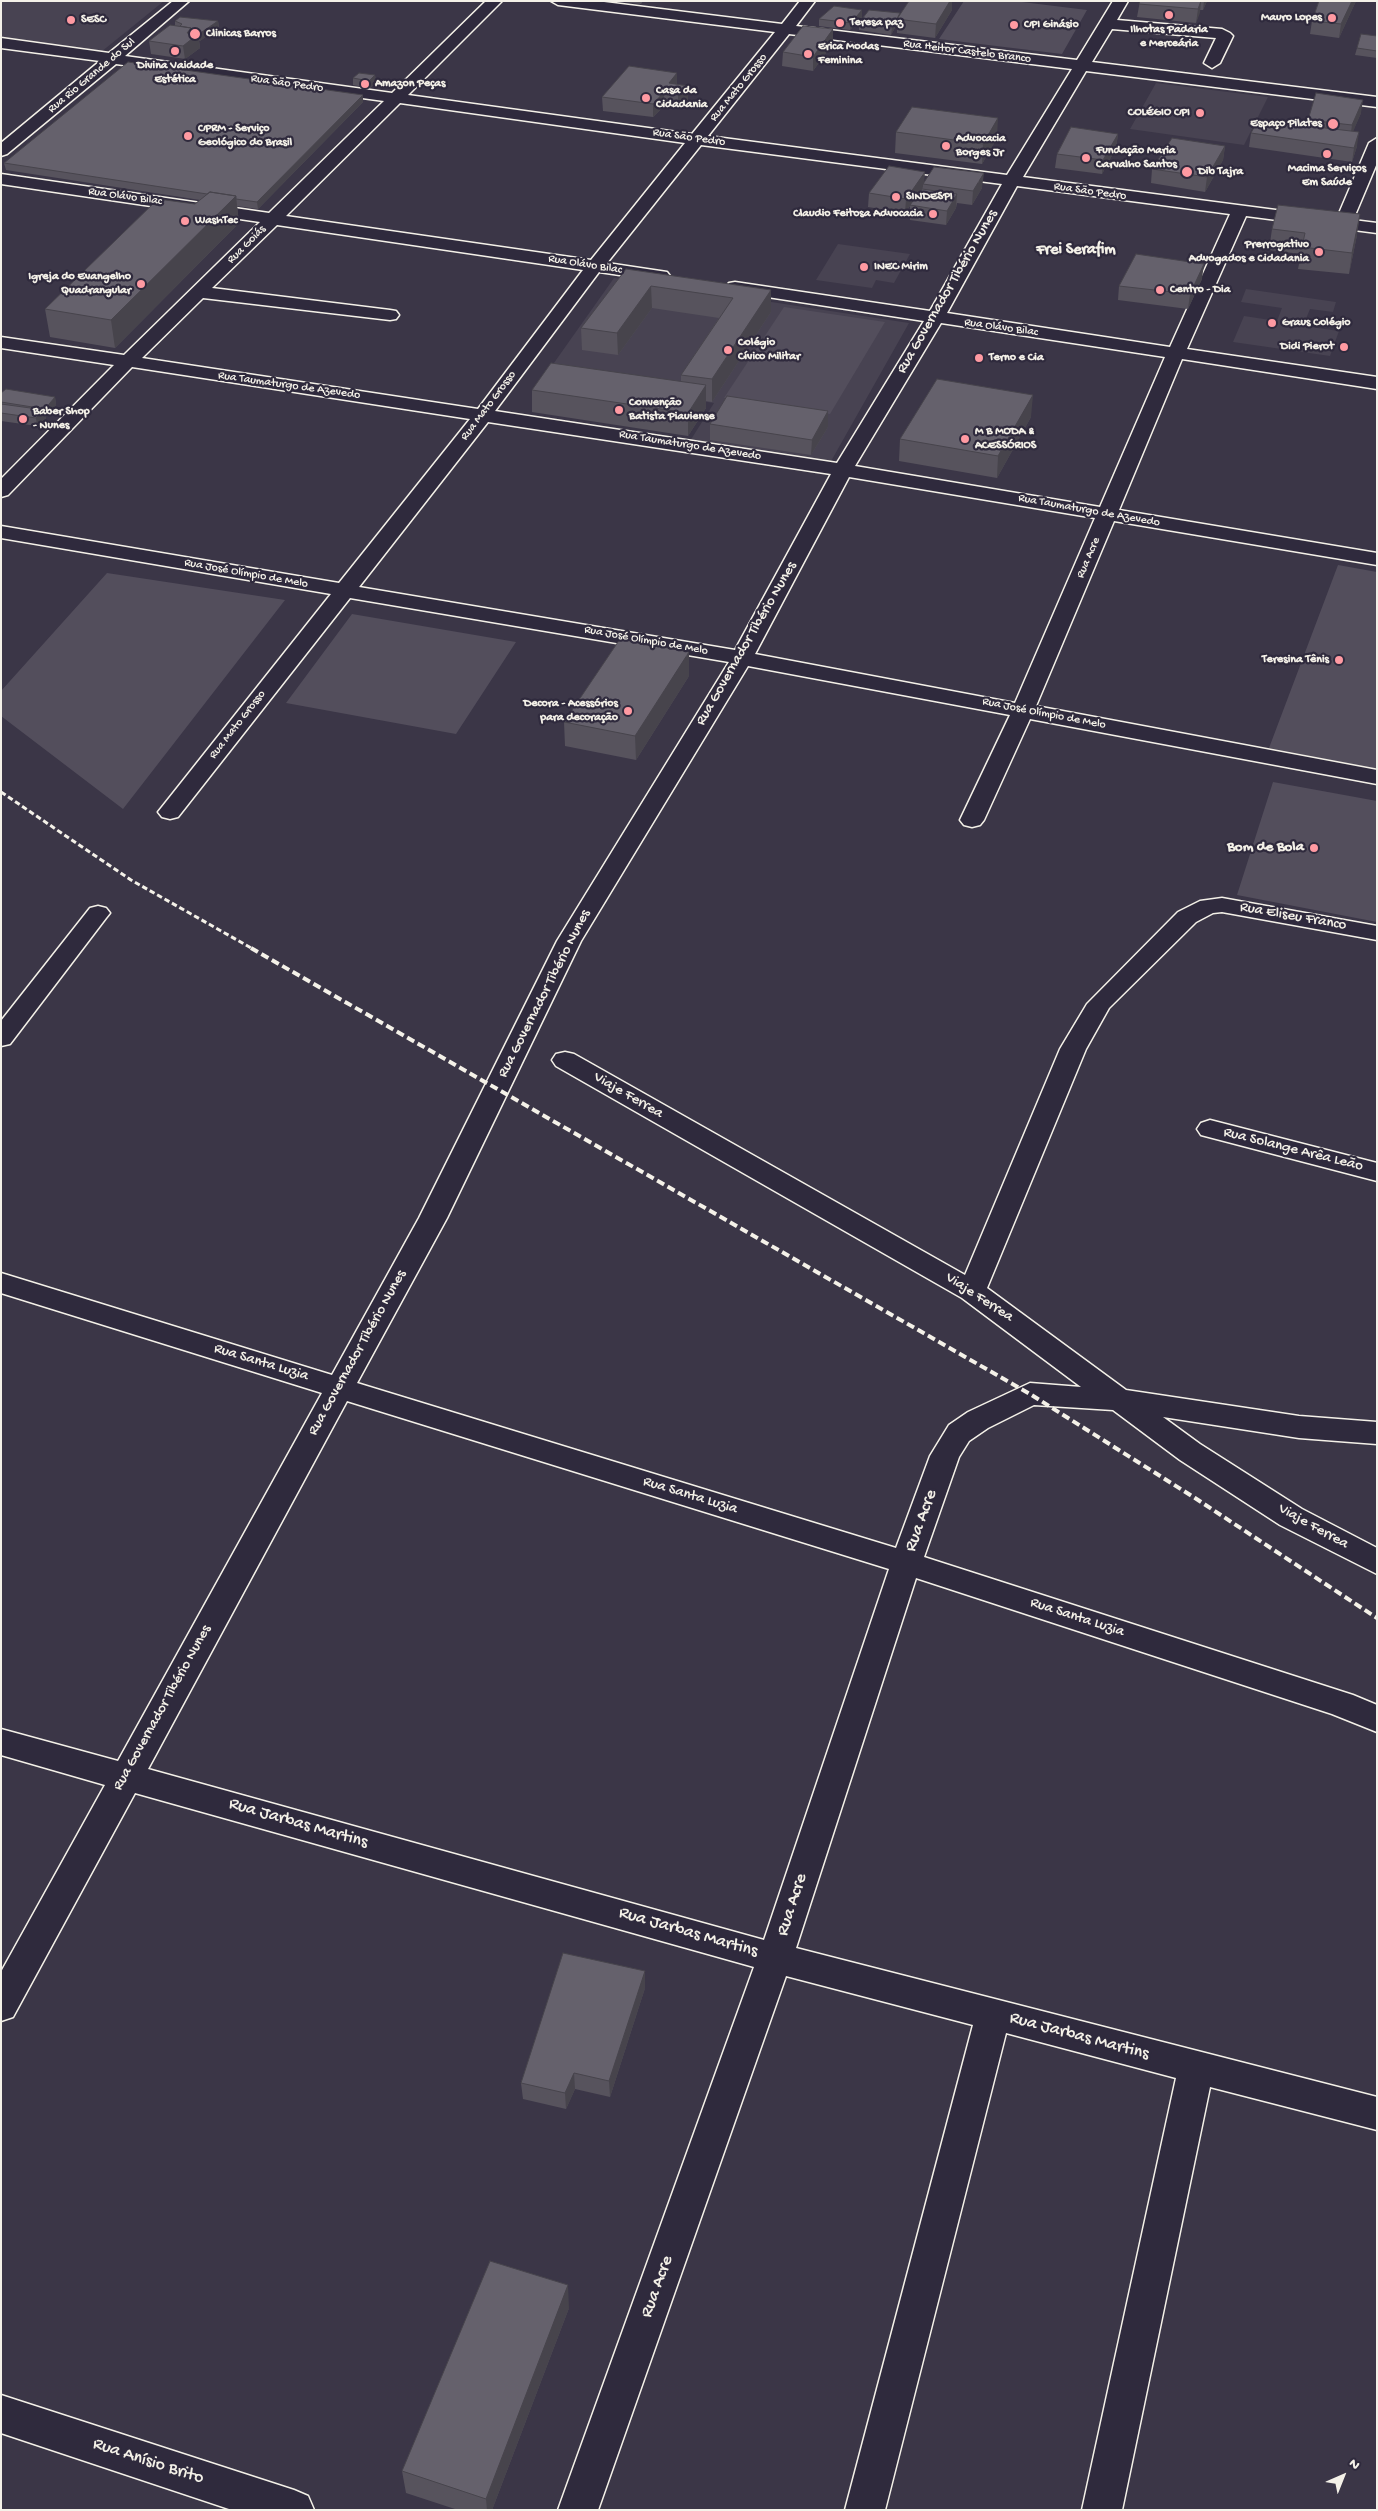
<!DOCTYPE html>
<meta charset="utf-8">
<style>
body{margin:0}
#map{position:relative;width:1378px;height:2511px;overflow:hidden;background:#3b3647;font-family:"Gochi Hand",sans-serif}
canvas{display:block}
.frame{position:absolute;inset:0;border:2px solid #f4f1e8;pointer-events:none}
.north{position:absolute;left:1318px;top:2451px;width:50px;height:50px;-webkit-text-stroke:4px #2f2a3d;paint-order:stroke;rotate:44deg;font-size:14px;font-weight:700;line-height:20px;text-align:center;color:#f4f1e8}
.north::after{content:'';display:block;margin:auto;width:18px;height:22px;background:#f4f1e8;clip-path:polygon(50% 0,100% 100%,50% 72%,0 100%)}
</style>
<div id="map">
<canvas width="1378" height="2511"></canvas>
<div class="frame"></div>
<div class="north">N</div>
</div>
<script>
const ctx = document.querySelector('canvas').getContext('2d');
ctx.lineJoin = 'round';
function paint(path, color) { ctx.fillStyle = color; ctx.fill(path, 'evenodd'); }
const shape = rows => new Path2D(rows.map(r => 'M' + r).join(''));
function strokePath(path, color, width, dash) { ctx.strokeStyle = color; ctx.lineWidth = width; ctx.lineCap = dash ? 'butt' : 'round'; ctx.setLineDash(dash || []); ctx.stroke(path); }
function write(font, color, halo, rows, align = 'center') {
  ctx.font = font + ' "Gochi Hand",sans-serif'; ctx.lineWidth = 4.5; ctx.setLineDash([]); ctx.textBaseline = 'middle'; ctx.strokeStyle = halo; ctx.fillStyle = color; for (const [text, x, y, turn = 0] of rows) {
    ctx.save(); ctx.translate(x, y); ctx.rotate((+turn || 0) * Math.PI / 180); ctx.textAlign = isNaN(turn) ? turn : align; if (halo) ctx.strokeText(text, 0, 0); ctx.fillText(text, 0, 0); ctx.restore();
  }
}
paint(shape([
 [1,1,164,1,101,52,1,39],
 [1156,83,1268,97,1244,145,1130,129],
 [838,244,910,254,894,283,876,280,872,288,816,280],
 [614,278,909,323,830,463,690,441,714,403,544,377],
 [1246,289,1336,302,1333,312,1310,309,1303,326,1339,331,1330,356,1233,342,1244,316,1277,321,1282,308,1241,302]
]), '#484352');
paint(shape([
 [964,1,1014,1,1087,10,1062,54,939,39],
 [784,307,885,322,830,414,724,398],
 [1338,565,1377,572,1377,769,1269,748],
 [107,573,285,600,123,809,1,716,1,691],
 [352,614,516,642,456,734,286,703],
 [1273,782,1377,801,1377,922,1237,895]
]), '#534e5c');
const minor = shape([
 [173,1,189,1,125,56,392,93,486,1,502,1,408,95,692,134,775,32,558,5,551,1,596,1,782,24,800,1,815,1,796,26,1077,60,1113,1,1128,1,1117,20,1222,29,1230,33,1233,36,1220,63,1212,68,1204,63,1216,38,1112,29,1092,62,1377,97,1377,107,1086,71,1023,177,1337,218,1369,143,1377,138,1377,163,1353,220,1377,223,1377,233,1246,216,1187,349,1377,377,1377,389,1182,359,1119,510,1377,553,1377,565,1114,521,1036,706,1377,770,1377,784,1030,719,984,820,980,825,972,827,964,825,960,820,1010,715,748,666,581,941,447,1218,357,1383,896,1548,930,1456,949,1425,968,1412,1030,1383,1081,1387,962,1298,556,1066,552,1060,556,1054,565,1052,574,1054,965,1275,1060,1049,1087,1004,1178,912,1200,901,1222,898,1377,926,1377,940,1222,912,1213,913,1196,922,1109,1008,1086,1049,987,1288,1126,1390,1299,1416,1377,1422,1377,1444,1299,1438,1163,1417,1200,1444,1302,1509,1377,1548,1377,1574,1280,1525,1180,1460,1113,1410,1034,1405,988,1428,969,1441,959,1457,924,1557,1353,1695,1377,1705,1377,1732,1332,1714,916,1578,796,1948,1377,2097,1377,2130,1210,2087,1122,2510,1082,2510,1176,2078,1006,2033,885,2510,845,2510,973,2025,786,1976,598,2510,558,2510,754,1967,135,1793,13,2017,1,2021,1,1972,105,1785,1,1755,1,1729,118,1761,322,1393,1,1293,1,1273,332,1375,419,1218,557,941,729,662,350,598,178,817,170,819,162,817,158,812,162,807,331,594,1,538,1,526,339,583,470,419,132,367,8,495,1,497,1,479,114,365,1,348,1,337,124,355,260,222,1,184,1,174,269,213,384,101,116,64,7,154,1,156,1,143,100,61,1,48,1,38,109,53,173,1],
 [789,34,1072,69,1007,175,708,136,789,34],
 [400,103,685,143,591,260,286,216,400,103],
 [701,145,1002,184,930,311,735,282,729,283,726,287,729,291,735,292,924,321,837,463,495,411,599,272,661,281,667,280,670,276,667,272,607,263,701,145],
 [1017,186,1230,214,1170,347,947,313,1017,186],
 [277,225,583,270,478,409,142,358,203,298,390,320,396,319,399,315,396,311,390,310,212,288,277,225],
 [941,323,1165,357,1100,507,855,466,941,323],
 [488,422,831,474,735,650,359,587,488,422],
 [849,477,1095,518,1015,703,755,654,849,477],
 [347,1401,889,1569,764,1940,148,1769,347,1401],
 [98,906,106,908,110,913,106,918,10,1044,1,1046,1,1021,90,908,98,906],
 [1210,1120,1377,1163,1377,1181,1201,1135,1197,1129,1201,1123,1210,1120],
 [1,2395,294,2490,308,2496,314,2510,232,2510,1,2433,1,2395]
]);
strokePath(minor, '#f4f1e8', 3);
paint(minor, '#2f2a3d');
strokePath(shape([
 [1,792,131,880,253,949]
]), '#f4f1e8', 3, [5.5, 3]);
strokePath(shape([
 [251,948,1030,1394,1195,1498,1377,1618]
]), '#f4f1e8', 4, [8, 4]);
paint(shape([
 [618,1,643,1,641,4],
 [1140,1,1207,1,1203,10,1200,10,1196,23,1137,17],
 [1319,1,1356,1,1339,38,1310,34,1312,21],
 [952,10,935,38,897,33,897,24,891,35,859,30,859,23,899,16],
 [862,17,850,30,819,26,819,19],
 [175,21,218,21,219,27,200,41,199,40,200,48,185,59,151,54,149,41,175,26],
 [1377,36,1377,58,1355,55,1357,48],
 [833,43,813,71,782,66,783,52],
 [375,75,376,82,370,88,353,85,353,78],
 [677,84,688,100,678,108,664,106,653,117,603,111,602,97],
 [363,95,363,102,258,209,237,206,239,223,115,348,50,337,45,309,200,200,6,170,4,163],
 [1361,113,1353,131,1357,146,1352,162,1249,147,1251,133,1307,126,1308,120],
 [896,132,997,138,982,164,895,153],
 [1118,134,1116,148,1102,174,1055,168,1057,154],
 [1225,146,1223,160,1205,192,1151,183,1152,169],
 [924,182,982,188,972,205,957,203,956,208,946,225,910,220,910,205,912,203,905,213,868,207,869,193],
 [1272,229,1357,235,1349,274,1298,269,1301,254,1269,250],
 [626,269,771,290,771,312,712,402,706,401,706,408,688,436,532,412,532,390,681,382,681,375,719,318,652,308,618,355,582,350,581,328],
 [1202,279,1188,309,1118,300,1119,286],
 [1,393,55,397,56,405,46,416,46,418,37,426,1,421],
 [1031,417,997,478,899,461,900,439],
 [710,424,828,427,811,455,710,440],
 [689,676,636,760,565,746,564,722],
 [645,1988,610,2097,575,2089,566,2109,523,2099,521,2083],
 [569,2308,492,2510,458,2510,406,2493,402,2471]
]), '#57535d');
paint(shape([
 [950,1,952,1,952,10,935,38,936,24],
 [1201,1,1200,13,1196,23,1198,9],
 [1204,1,1207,1,1203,10],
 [1352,1,1356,1,1339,38,1341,24],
 [862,10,862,17,850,30,851,23],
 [900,13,899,20,897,19,897,24,891,35,892,28],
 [218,21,219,27,200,41,199,34],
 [191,28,193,39,198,34,200,48,185,59,183,46,187,33],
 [833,29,833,43,813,71,813,57],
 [677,73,677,87,669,83],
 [375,75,376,82,370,88,369,81],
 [688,86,688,100,678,108,678,95],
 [664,92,664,106,653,117,653,104],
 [363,95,363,102,258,209,257,202],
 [1363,100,1361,113,1350,139,1352,125],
 [998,118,997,138,982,164,983,144],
 [1359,132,1357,146,1352,162,1354,148],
 [1118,134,1116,148,1102,174,1103,160],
 [1225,146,1223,160,1205,192,1207,177],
 [925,172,924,184,923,184,923,187,905,213,906,199],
 [984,173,982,188,972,205,973,191],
 [957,194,956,208,946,225,947,211],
 [236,196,239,223,115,348,111,320],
 [1360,214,1357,235,1349,274,1352,253],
 [1204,264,1202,279,1188,309,1190,294],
 [651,286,652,308,618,355,617,333],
 [771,290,771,312,712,402,712,379],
 [706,385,706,408,688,436,688,413],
 [1033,395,1031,417,997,478,998,456],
 [55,397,56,405,46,417,45,409],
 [45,410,46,418,37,426,36,418],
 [828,411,828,427,811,455,812,440],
 [689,652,689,676,636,760,635,736],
 [645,1971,645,1988,610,2097,609,2081],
 [574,2073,575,2089,566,2109,565,2093],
 [568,2285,569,2308,492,2510,487,2510,486,2499]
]), '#47444c');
const building = shape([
 [909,1,950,1,936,24,897,19,909,1],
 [1140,1,1201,1,1198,9,1139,4,1140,1],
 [1319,1,1352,1,1341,24,1312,21,1319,1],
 [834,6,862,10,851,23,819,19,834,6],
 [869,10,900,13,892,28,859,23,869,10],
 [180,17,218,21,199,34,192,32,191,28,180,26,182,24,175,21,180,17],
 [170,25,191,28,187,33,198,34,183,46,149,41,170,25],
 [803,26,833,29,813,57,783,52,803,26],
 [1361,34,1377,36,1377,51,1357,48,1361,34],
 [128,62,363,95,257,202,236,199,236,196,210,192,207,194,4,163,128,62],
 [629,66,677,73,669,83,688,86,678,95,664,92,653,104,602,97,629,66],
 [359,73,375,75,369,81,353,78,359,73],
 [1316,93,1363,100,1352,125,1308,120,1316,93],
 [912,107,998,118,983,144,896,132,912,107],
 [1258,120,1359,132,1354,148,1251,133,1258,120],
 [1071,127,1118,134,1103,160,1057,154,1071,127],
 [1172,138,1225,146,1207,177,1152,169,1172,138],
 [889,166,925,172,906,199,869,193,889,166],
 [934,167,984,173,973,191,923,184,934,167],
 [922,189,957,194,947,211,910,205,922,189],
 [210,192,236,196,111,320,45,309,158,199,195,204,210,192],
 [1278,205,1360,214,1352,253,1302,247,1305,233,1272,229,1278,205],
 [1136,254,1204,264,1190,294,1119,286,1136,254],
 [626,269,771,290,712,379,681,375,733,298,651,286,617,333,581,328,626,269],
 [551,363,706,385,688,413,532,390,551,363],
 [937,379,1033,395,998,456,900,439,937,379],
 [6,389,55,397,45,409,1,402,1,393,6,389],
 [727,396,828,411,812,440,710,424,727,396],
 [1,404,45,410,36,418,1,413,1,404],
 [620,639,689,652,635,736,564,722,620,639],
 [563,1953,645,1971,609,2081,574,2073,565,2093,521,2083,563,1953],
 [490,2261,568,2285,486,2499,402,2471,490,2261]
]);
paint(building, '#65616c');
strokePath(building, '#47444c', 1);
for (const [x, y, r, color] of [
 [1169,15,5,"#ff9aa2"],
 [1332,18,5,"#ff9aa2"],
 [71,20,5,"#ff9aa2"],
 [840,23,5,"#ff9aa2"],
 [1014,25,5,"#ff9aa2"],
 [195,34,6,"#ff9aa2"],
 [175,51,5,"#ff9aa2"],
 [808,54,5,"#ff9aa2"],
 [365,84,5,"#ff9aa2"],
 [646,98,5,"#ff9aa2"],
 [1200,113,5,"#ff9aa2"],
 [1333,124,6,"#ff9aa2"],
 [188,136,5,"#ff9aa2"],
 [946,146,5,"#ff9aa2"],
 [1327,154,5,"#ff9aa2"],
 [1086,158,5,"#ff9aa2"],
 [1187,172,6,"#ff9aa2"],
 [896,197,5,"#ff9aa2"],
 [933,214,5,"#ff9aa2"],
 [185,221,5,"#ff9aa2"],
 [1319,252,5,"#ff9aa2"],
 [864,267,5,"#ff9aa2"],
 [141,284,5,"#ff9aa2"],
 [1160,290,5,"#ff9aa2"],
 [1272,323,5,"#ff9aa2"],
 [1344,347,5,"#ff9aa2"],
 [728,350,5,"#ff9aa2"],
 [979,358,5,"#ff9aa2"],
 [619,410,5,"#ff9aa2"],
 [23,419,5,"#ff9aa2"],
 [965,439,5,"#ff9aa2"],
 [1339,660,5,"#ff9aa2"],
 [628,711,5,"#ff9aa2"],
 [1314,848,5,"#ff9aa2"]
]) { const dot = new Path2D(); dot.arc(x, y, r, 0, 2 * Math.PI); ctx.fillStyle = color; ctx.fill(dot); strokePath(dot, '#2f2a3d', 2); }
write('bold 12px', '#f4f1e8', '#2f2a3d', [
 ["Mauro Lopes",1322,18,"right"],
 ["SESC",81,20],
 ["Teresa paz",850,23],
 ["CPI Ginásio",1024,25],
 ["Ilhotas Padaria",1169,30,"center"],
 ["e Merceária",1169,44,"center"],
 ["Clinicas Barros",206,34],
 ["Erica Modas",818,47],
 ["Feminina",818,61],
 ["Divina Vaidade",175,66,"center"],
 ["Estética",175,80,"center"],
 ["Amazon Peças",375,84],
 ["Casa da",656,91],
 ["Cidadania",656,105],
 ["COLÉGIO CPI",1190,113,"right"],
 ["Espaço Pilates",1322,124,"right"],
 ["CPRM - Serviço",198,129],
 ["Geológico do Brasil",198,143],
 ["Advocacia",956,139],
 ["Borges Jr",956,153],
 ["Fundação Maria",1096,151],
 ["Carvalho Santos",1096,165],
 ["Macima Serviços",1327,169,"center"],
 ["Em Saúde",1327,183,"center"],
 ["Dib Tajra",1198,172],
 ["SINDESPI",906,197],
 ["Claudio Feitosa Advocacia",923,214,"right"],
 ["WashTec",195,221],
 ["Prerrogativo",1309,245,"right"],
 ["Advogados e Cidadania",1309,259,"right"],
 ["INEC Mirim",874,267],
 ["Igreja do Evangelho",131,277,"right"],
 ["Quadrangular",131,291,"right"],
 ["Centro - Dia",1170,290],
 ["Graus Colégio",1282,323],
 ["Colégio",738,343],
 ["Cívico Militar",738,357],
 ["Didi Pierot",1334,347,"right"],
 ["Terno e Cia",989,358],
 ["Convenção",629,403],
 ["Batista Piauiense",629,417],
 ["Baber Shop",33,412],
 ["- Nunes",33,426],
 ["M B MODA &",975,432],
 ["ACESSÓRIOS",975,446],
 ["Teresina Tênis",1329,660,"right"],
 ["Decora - Acessórios",618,704,"right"],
 ["para decoração",618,718,"right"]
], 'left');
write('12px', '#f4f1e8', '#2f2a3d', [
 ["Rua Heitor Castelo Branco",967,52,7],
 ["Rua Rio Grande do Sul",92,76,-40],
 ["Rua São Pedro",287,84,8],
 ["Rua Mato Grosso",739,88,-51],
 ["Rua São Pedro",689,138,8],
 ["Rua São Pedro",1090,192,8],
 ["Rua Olávo Bilac",125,197,8],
 ["Rua Goiás",247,245,-45],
 ["Rua Olávo Bilac",585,265,9],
 ["Rua Olávo Bilac",1001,328,8],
 ["Rua Taumaturgo de Azevedo",289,386,8],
 ["Rua Mato Grosso",489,406,-53],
 ["Rua Taumaturgo de Azevedo",690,446,9],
 ["Rua Taumaturgo de Azevedo",1089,511,10],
 ["Rua Acre",1089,558,-67],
 ["Rua José Olímpio de Melo",246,574,10],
 ["Rua José Olímpio de Melo",646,641,10],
 ["Rua José Olímpio de Melo",1044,714,11],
 ["Rua Mato Grosso",238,725,-52]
]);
write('15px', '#f4f1e8', '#2f2a3d', [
 ["Rua Governador Tibério Nunes",948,292,-60],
 ["Rua Governador Tibério Nunes",747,644,-60],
 ["Rua Eliseu Franco",1293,917,10],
 ["Rua Governador Tibério Nunes",545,994,-63],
 ["Viaje Ferrea",628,1096,30],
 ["Rua Solange Arêa Leão",1293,1150,14],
 ["Viaje Ferrea",979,1298,33],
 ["Rua Governador Tibério Nunes",358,1353,-61],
 ["Rua Santa Luzia",261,1363,17],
 ["Rua Santa Luzia",690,1496,17],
 ["Viaje Ferrea",1313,1527,29],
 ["Rua Santa Luzia",1077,1618,18],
 ["Rua Governador Tibério Nunes",163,1708,-61]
]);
write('bold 15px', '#f4f1e8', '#2f2a3d', [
 ["Bom de Bola",1304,848]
], 'right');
write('bold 16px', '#f4f1e8', '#2f2a3d', [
 ["Frei Serafim",1076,251]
]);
write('18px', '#f4f1e8', '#2f2a3d', [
 ["Rua Acre",922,1521,-70],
 ["Rua Jarbas Martins",298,1824,16],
 ["Rua Acre",793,1905,-72],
 ["Rua Jarbas Martins",688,1933,16],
 ["Rua Jarbas Martins",1079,2037,15],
 ["Rua Acre",658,2287,-70],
 ["Rua Anísio Brito",148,2462,18]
]);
</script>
